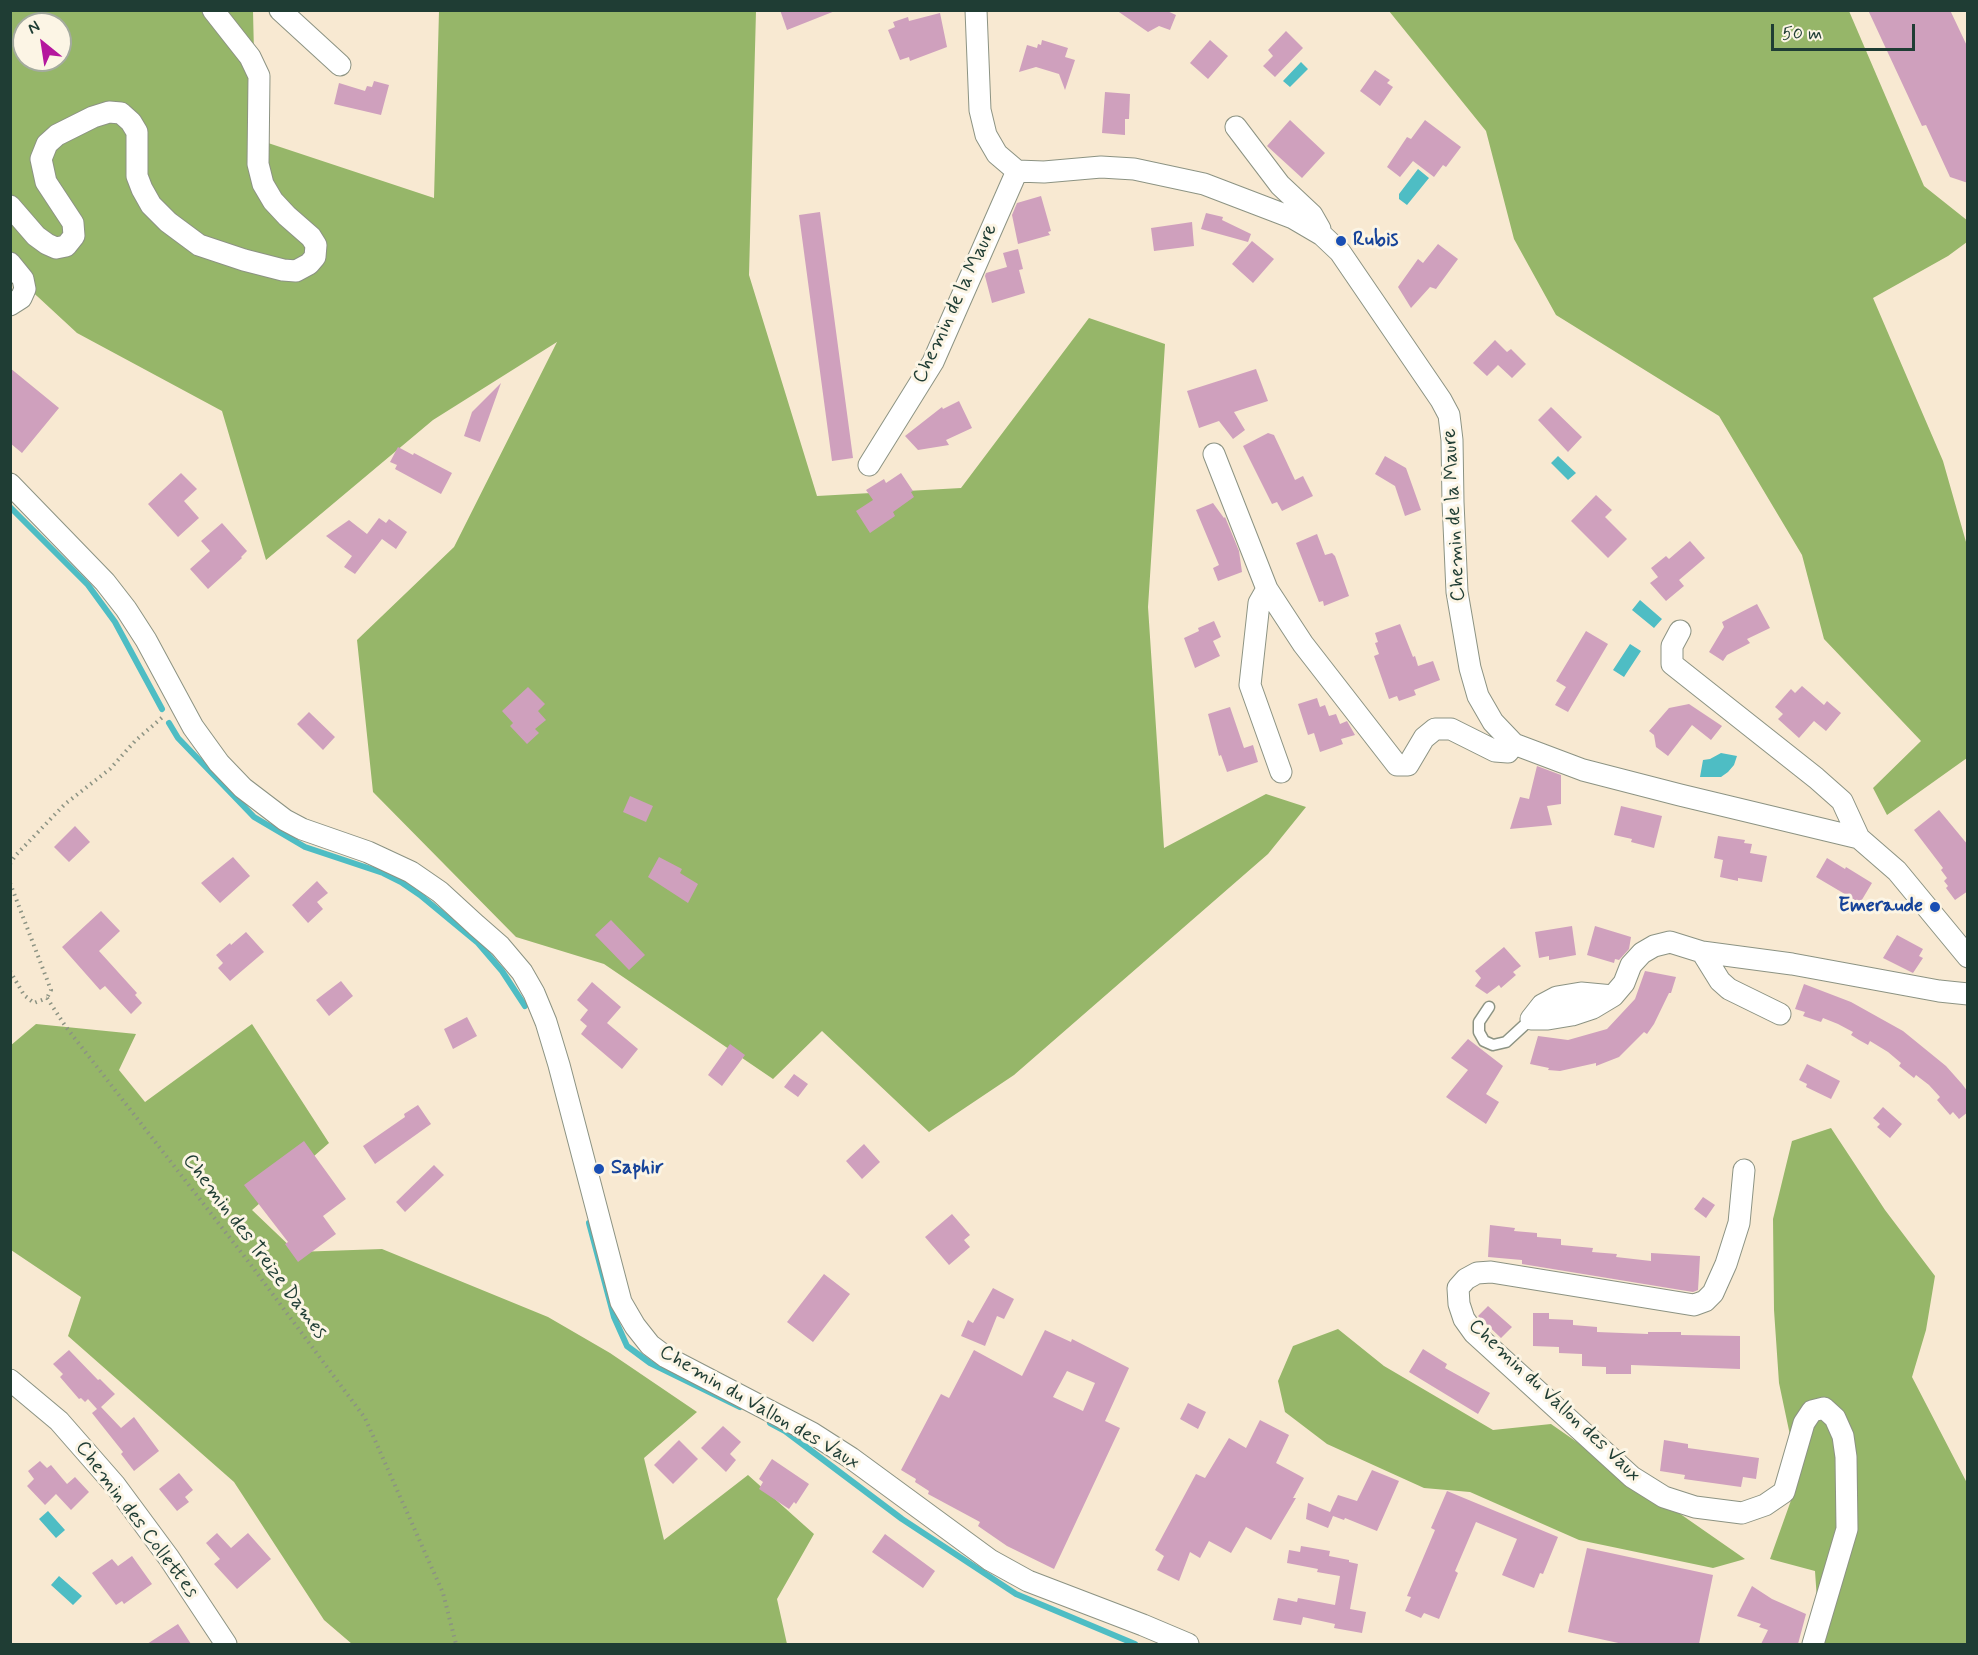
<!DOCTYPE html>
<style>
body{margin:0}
#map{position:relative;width:1978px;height:1655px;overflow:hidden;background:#f8e9d2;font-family:Mynerve,sans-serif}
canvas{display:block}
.frame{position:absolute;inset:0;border:12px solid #1f3d34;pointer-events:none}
.north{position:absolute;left:12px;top:12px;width:60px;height:60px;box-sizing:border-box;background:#fcf5e5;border:2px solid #a4ab9e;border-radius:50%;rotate:330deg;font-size:16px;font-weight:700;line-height:24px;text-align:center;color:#1f3d34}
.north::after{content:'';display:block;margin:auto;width:21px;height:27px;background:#b5179e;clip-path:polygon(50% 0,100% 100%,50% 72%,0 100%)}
.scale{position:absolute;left:1771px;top:24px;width:144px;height:27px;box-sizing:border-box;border:3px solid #1f3d34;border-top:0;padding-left:8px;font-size:18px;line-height:21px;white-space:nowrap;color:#1f3d34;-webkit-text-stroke:4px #fcf5e5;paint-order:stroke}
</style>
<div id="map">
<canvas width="1978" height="1655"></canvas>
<div class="frame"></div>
<div class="north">N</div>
<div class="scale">50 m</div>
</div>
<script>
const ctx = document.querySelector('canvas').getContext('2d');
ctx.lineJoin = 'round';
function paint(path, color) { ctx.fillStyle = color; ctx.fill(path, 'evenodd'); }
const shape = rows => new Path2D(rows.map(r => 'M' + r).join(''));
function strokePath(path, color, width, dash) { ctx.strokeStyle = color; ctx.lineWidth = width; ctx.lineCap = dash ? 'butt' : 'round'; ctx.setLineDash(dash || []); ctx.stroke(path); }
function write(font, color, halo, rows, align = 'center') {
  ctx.font = font + ' Mynerve,sans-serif'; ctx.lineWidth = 6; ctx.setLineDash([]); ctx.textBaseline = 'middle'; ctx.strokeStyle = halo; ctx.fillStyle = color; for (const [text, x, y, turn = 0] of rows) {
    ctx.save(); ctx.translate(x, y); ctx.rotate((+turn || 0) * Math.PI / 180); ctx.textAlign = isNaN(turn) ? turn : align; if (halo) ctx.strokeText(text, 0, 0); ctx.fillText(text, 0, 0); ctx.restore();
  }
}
paint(shape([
 [10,11,253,11,256,139,434,198,439,11,756,11,749,275,817,496,961,488,1089,318,1165,344,1148,607,1164,848,1266,794,1306,807,1268,854,1014,1075,929,1132,822,1031,773,1079,604,964,516,937,373,792,357,640,454,547,557,342,433,420,266,560,222,411,77,333,11,272],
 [24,24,60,24,60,60,24,60],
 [1389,11,1849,11,1924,186,1968,221,1967,242,1948,256,1873,298,1943,461,1968,549,1967,758,1887,815,1873,788,1921,741,1824,639,1802,555,1719,416,1556,315,1514,239,1486,131],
 [36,1024,136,1034,119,1070,145,1102,252,1024,329,1143,252,1210,296,1252,382,1249,548,1317,610,1353,697,1412,644,1458,664,1540,748,1475,814,1534,777,1599,787,1644,352,1644,324,1620,234,1482,68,1336,81,1297,11,1250,10,1046],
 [1831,1128,1885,1210,1935,1276,1926,1330,1912,1377,1967,1483,1967,1644,1820,1644,1815,1571,1770,1559,1799,1478,1779,1383,1774,1310,1773,1219,1792,1141],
 [1338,1329,1384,1366,1493,1430,1551,1424,1745,1559,1713,1568,1579,1540,1470,1492,1424,1488,1327,1444,1285,1412,1278,1381,1293,1346]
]), '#96b669');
paint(shape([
 [1301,62,1308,69,1290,87,1283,81],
 [1418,169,1429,178,1407,205,1399,199,1399,194],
 [1558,456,1576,473,1568,480,1551,463],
 [1640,600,1662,619,1654,628,1632,610],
 [1630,644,1641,651,1624,677,1613,670],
 [1721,753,1737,756,1734,765,1728,772,1721,777,1700,777,1703,760,1710,759],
 [48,1511,65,1530,56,1538,39,1519],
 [59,1576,82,1596,73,1605,51,1585]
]), '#4ebdc4');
strokePath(shape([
 [10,507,88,585,115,622,162,709],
 [169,723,178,738,254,817,305,847,383,873,401,882,420,895,478,943,502,971,525,1006],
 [589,1223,614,1317,627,1346,650,1363,740,1407],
 [770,1423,785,1431,902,1519,1016,1594,1135,1644]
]), '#4ebdc4', 6);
paint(shape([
 [780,10,835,10,835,11,787,30],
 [1116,10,1165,10,1176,15,1170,30,1159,26,1148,32],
 [1868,10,1950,10,1968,48,1968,183,1950,177,1926,125,1922,126],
 [940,13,947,47,910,61,909,57,900,60,888,30,895,27,893,22,908,17,909,21],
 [1286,31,1303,48,1275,77,1263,66,1273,56,1268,50],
 [1042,40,1068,48,1065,57,1075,60,1065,90,1059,74,1036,67,1019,72,1027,45,1037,48,1038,44,1041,45],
 [1210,40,1228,56,1208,79,1190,63],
 [1375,70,1390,80,1387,83,1393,87,1380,106,1360,91],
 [374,81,389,85,381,115,334,104,339,83,365,91,367,86,372,87],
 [1105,92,1130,94,1129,119,1125,119,1125,135,1102,133],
 [1290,120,1325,153,1302,178,1267,146],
 [1425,120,1461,147,1446,167,1443,165,1434,177,1413,161,1400,177,1387,167,1407,137,1411,139],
 [1041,196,1051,231,1048,232,1050,235,1018,244,1012,215,1017,203],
 [820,212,853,458,832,461,799,215],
 [1206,213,1223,217,1222,220,1251,234,1248,242,1201,229],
 [1192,222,1194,246,1154,251,1151,228],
 [1252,241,1274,259,1253,283,1232,264],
 [1438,244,1458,259,1436,289,1430,287,1411,308,1398,287,1418,259,1423,263],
 [1018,249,1023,269,1019,270,1025,293,992,303,985,276,986,273,1007,267,1003,253],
 [1495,340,1507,352,1511,349,1526,364,1512,378,1498,365,1487,376,1473,363],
 [10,368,59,408,22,453,10,443],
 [1256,369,1268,401,1234,412,1245,430,1233,439,1219,421,1199,428,1187,391],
 [501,383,480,442,464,436,472,412],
 [959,401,972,428,946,440,949,445,918,450,905,436,942,407,943,409],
 [1551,407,1582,437,1568,452,1538,420],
 [1268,433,1274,435,1295,480,1303,476,1313,496,1282,511,1277,502,1272,504,1243,446],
 [398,447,413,455,414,453,452,473,441,494,395,469,397,465,390,462],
 [1385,456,1406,468,1421,510,1405,516,1395,486,1375,474],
 [181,473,197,489,184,501,199,518,178,537,148,504],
 [901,473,913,491,911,492,914,497,893,512,895,516,870,533,856,511,873,500,866,490,884,479,886,483],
 [1596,495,1612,510,1605,517,1627,539,1608,558,1571,521],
 [1213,503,1224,518,1225,517,1239,551,1242,572,1218,581,1213,568,1219,565,1196,510],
 [379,518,386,523,389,519,407,532,396,549,382,539,355,574,344,567,352,556,326,536,349,520,367,534],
 [222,523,247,551,241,557,242,558,208,589,190,569,210,551,201,541],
 [1317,534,1325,555,1332,553,1335,556,1349,596,1324,606,1323,601,1319,602,1296,543],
 [1690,541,1705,558,1679,580,1684,586,1666,601,1650,583,1658,577,1651,568,1666,556,1669,559],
 [1757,604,1770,628,1747,639,1750,643,1727,655,1723,661,1709,652,1724,627,1722,622],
 [1214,621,1221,637,1213,641,1220,656,1195,668,1184,638,1199,631,1198,628],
 [1400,624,1413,657,1415,656,1418,666,1433,661,1440,680,1414,690,1416,695,1399,701,1397,696,1389,699,1374,656,1379,654,1375,643,1378,642,1375,633],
 [1586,631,1608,644,1568,712,1555,705,1566,687,1556,681],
 [1802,686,1824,705,1827,701,1841,713,1826,731,1814,721,1799,738,1778,719,1783,714,1775,707,1791,689,1795,693],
 [528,687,545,704,538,711,546,720,535,729,539,733,527,744,510,726,513,723,502,711],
 [1317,698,1320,707,1325,705,1329,716,1336,714,1340,724,1347,721,1355,735,1341,739,1343,744,1320,752,1314,733,1308,735,1298,704],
 [1689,704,1722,726,1711,740,1692,725,1668,756,1656,747,1654,735,1649,731,1669,708],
 [1230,707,1244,748,1253,745,1258,762,1227,772,1221,755,1219,756,1208,714],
 [309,712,335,737,323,750,297,724],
 [1537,766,1561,775,1561,804,1547,806,1552,825,1510,829,1520,797,1529,799],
 [630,796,653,806,646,822,623,812],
 [1621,806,1662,816,1654,848,1631,842,1632,839,1614,835],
 [1939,810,1968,845,1968,891,1955,900,1946,888,1948,886,1944,881,1947,878,1941,870,1943,868,1914,830],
 [75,826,90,842,69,862,54,847],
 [1718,836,1745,840,1744,843,1752,844,1750,853,1767,856,1762,882,1738,878,1738,881,1720,877,1723,860,1714,858],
 [233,857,250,876,220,903,201,883],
 [659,857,682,869,680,873,698,884,688,903,648,877],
 [1827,858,1845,869,1846,867,1872,883,1860,903,1816,877],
 [317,881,328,893,317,902,323,909,308,923,292,905],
 [101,911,120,931,99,951,137,993,135,995,142,1003,131,1014,105,986,100,990,62,947],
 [611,920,645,955,629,970,595,935],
 [1572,926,1576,955,1549,960,1549,956,1539,958,1535,932],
 [1595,926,1631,937,1629,949,1619,960,1615,959,1614,963,1587,955],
 [246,932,264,952,230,981,218,968,223,963,216,955,230,943,231,945],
 [1897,935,1923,949,1919,956,1923,958,1913,973,1883,958],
 [1504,947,1521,966,1513,972,1516,975,1501,988,1499,985,1487,994,1475,986,1481,978,1475,971],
 [1645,971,1676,977,1671,993,1669,993,1654,1024,1647,1034,1644,1032,1619,1057,1596,1066,1596,1063,1560,1071,1548,1070,1549,1068,1530,1064,1538,1036,1568,1040,1607,1029,1635,999],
 [341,981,353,996,329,1016,316,1000],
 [592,982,621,1007,607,1023,638,1049,622,1069,581,1034,587,1026,580,1020,588,1010,577,1000],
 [1804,984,1851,1002,1903,1031,1946,1066,1962,1084,1968,1092,1968,1112,1959,1119,1953,1112,1950,1115,1937,1100,1940,1097,1929,1085,1916,1075,1914,1078,1899,1066,1901,1063,1888,1052,1870,1041,1868,1045,1859,1040,1851,1035,1853,1032,1838,1024,1823,1018,1821,1022,1803,1016,1805,1012,1795,1009],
 [467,1017,477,1036,453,1049,444,1029],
 [1468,1039,1503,1066,1486,1094,1499,1102,1486,1124,1446,1097,1468,1070,1451,1058],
 [730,1044,745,1055,722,1086,708,1075],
 [1807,1064,1840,1081,1831,1099,1806,1087,1807,1084,1799,1080],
 [794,1074,808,1084,798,1097,784,1087],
 [418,1105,431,1124,375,1164,363,1146,405,1117,404,1114],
 [1883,1107,1902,1124,1890,1138,1877,1127,1880,1124,1873,1118],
 [304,1141,346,1199,323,1216,336,1234,298,1262,285,1244,288,1242,244,1185],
 [864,1144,880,1162,862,1179,846,1161],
 [434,1165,444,1175,405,1212,396,1202],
 [1703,1197,1715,1205,1706,1218,1694,1209],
 [952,1214,970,1235,964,1240,970,1247,949,1265,925,1237],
 [1490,1225,1515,1228,1514,1231,1537,1233,1537,1237,1561,1239,1561,1245,1593,1248,1592,1252,1617,1254,1616,1257,1651,1261,1651,1253,1700,1256,1698,1290,1693,1292,1522,1264,1522,1260,1488,1257],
 [824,1274,850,1294,813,1342,787,1322],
 [993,1288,1014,1299,1004,1319,997,1316,985,1346,961,1336,968,1320,973,1323],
 [1488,1306,1512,1327,1501,1338,1478,1316],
 [1533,1313,1549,1313,1549,1319,1573,1320,1573,1325,1597,1327,1597,1332,1648,1334,1648,1332,1681,1332,1681,1335,1740,1336,1740,1369,1631,1365,1631,1374,1606,1374,1606,1367,1582,1366,1582,1354,1559,1353,1559,1347,1533,1346],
 [1045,1330,1071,1342,1072,1339,1129,1368,1105,1421,1120,1428,1054,1569,1007,1546,978,1526,980,1522,928,1494,929,1491,915,1482,916,1479,901,1470,941,1394,949,1398,974,1350,1022,1376],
 [1067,1371,1095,1383,1083,1411,1053,1397],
 [1423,1349,1447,1364,1445,1368,1490,1393,1478,1414,1409,1372],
 [69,1350,98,1380,100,1379,115,1394,101,1407,121,1428,134,1417,159,1451,134,1471,121,1454,123,1452,92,1413,97,1409,88,1399,85,1402,81,1398,79,1399,60,1377,63,1374,53,1364],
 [1188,1403,1206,1412,1198,1429,1180,1419],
 [1260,1420,1289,1435,1276,1463,1304,1478,1293,1498,1296,1498,1271,1540,1246,1527,1231,1553,1209,1541,1200,1558,1190,1552,1179,1581,1157,1570,1164,1556,1155,1550,1196,1474,1205,1478,1229,1438,1246,1448],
 [723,1426,741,1442,730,1454,736,1460,726,1472,701,1448],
 [679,1440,698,1459,673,1484,654,1465],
 [1664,1440,1688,1444,1688,1448,1759,1458,1756,1479,1743,1477,1741,1487,1684,1479,1685,1475,1660,1471],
 [772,1459,809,1484,796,1504,794,1502,789,1509,759,1489,763,1482,759,1479],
 [40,1461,47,1468,51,1465,67,1484,75,1477,89,1492,71,1510,56,1494,45,1505,27,1486,34,1479,28,1471],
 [1372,1470,1399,1481,1377,1531,1345,1518,1344,1520,1333,1516,1328,1528,1306,1519,1308,1503,1330,1512,1338,1495,1357,1501],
 [179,1473,193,1490,185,1497,189,1502,177,1511,159,1489],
 [1447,1491,1558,1537,1543,1574,1540,1573,1534,1588,1502,1575,1517,1539,1476,1522,1455,1571,1458,1573,1439,1619,1424,1613,1421,1618,1405,1611,1411,1597,1407,1596,1435,1530,1431,1528],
 [217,1533,231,1548,248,1533,271,1559,237,1589,214,1564,220,1559,206,1543],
 [885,1534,935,1571,923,1588,872,1552],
 [1301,1546,1330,1551,1329,1556,1349,1560,1349,1562,1358,1564,1350,1609,1366,1612,1362,1633,1334,1628,1335,1624,1303,1617,1301,1625,1273,1620,1278,1598,1297,1602,1298,1598,1335,1605,1340,1576,1317,1572,1318,1569,1287,1563,1289,1550,1300,1552],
 [1587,1548,1713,1575,1699,1644,1623,1644,1568,1632],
 [132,1556,152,1584,124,1604,122,1601,116,1605,92,1573,112,1559,118,1566],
 [1752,1586,1772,1599,1806,1614,1798,1644,1761,1644,1768,1630,1759,1627,1761,1624,1737,1616],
 [178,1624,191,1644,147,1644]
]), '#cfa0bd');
const lane = shape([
 [1489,1007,1479,1022,1479,1032,1484,1041,1493,1045,1506,1042,1531,1019]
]);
const street = shape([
 [280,10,340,65],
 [976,10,980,110,986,135,997,154,1017,171,1044,172,1101,167,1134,169,1204,184,1293,218,1322,235,1340,252,1441,400,1449,415,1452,440,1453,502,1457,592,1470,668,1478,696,1493,722,1514,744,1583,770,1680,795,1859,838,1897,871,1968,957],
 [1236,127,1280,185,1312,215,1320,229],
 [10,206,36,236,47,244,56,248,66,246,74,236,73,223,46,182,41,159,47,144,57,135,93,117,109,112,121,113,131,122,137,132,137,176,142,189,151,205,168,222,199,245,244,260,283,270,296,271,309,264,315,257,316,245,311,237,287,216,273,201,263,184,258,164,259,76,250,57,213,10],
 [10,263,23,279,25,289,21,298,10,305],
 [1214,454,1267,589,1303,644,1397,765,1408,765,1424,738,1435,729,1451,729,1495,751,1508,752,1514,744],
 [869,465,933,362,1017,171],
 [10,484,105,582,126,609,146,640,193,727,219,763,243,788,285,820,302,829,368,852,411,872,440,892,476,925,500,946,522,972,534,993,546,1022,559,1065,621,1302,635,1326,650,1345,666,1357,812,1433,851,1458,990,1560,1028,1581,1143,1625,1188,1644],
 [1267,589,1259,603,1250,685,1281,772],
 [1680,631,1672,646,1672,664,1816,778,1842,801,1859,838],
 [1702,952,1720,981,1729,989,1780,1014],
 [1613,996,1581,993,1557,997,1542,1005,1531,1019,1548,1019,1572,1015,1593,1008,1613,996,1624,983,1631,965,1642,953,1654,946,1670,942,1702,952,1792,964,1939,991,1968,994],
 [1744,1170,1739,1223,1726,1264,1713,1293,1705,1301,1694,1305,1491,1272,1477,1273,1466,1279,1458,1288,1459,1304,1464,1319,1474,1333,1632,1477,1664,1497,1695,1507,1742,1513,1765,1505,1784,1492,1804,1423,1812,1411,1824,1408,1835,1418,1843,1436,1846,1457,1847,1529,1813,1644],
 [10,1380,59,1421,115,1485,169,1558,226,1644]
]);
strokePath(lane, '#8c9383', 13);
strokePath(street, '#8c9383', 23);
strokePath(shape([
 [10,864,15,856,65,804,110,769,135,741,165,715],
 [10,883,51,990,47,998],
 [10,971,24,995,34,1003,47,998],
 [47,998,66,1027,251,1265,365,1418,443,1593,456,1644]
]), '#8c9383', 4, [1.5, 4.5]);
strokePath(lane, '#fff', 10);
strokePath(street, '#fff', 21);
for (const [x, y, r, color] of [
 [1341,241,6,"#1a4fb4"],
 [1935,907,6,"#1a4fb4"],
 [599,1169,6,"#1a4fb4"]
]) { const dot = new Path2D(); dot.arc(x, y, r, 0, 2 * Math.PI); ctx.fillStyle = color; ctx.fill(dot); strokePath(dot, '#fcf5e5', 2); }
write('bold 20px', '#164399', '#fcf5e5', [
 ["Rubis",1353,241],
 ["Emeraude",1923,907,"right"],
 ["Saphir",611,1169]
], 'left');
write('20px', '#1f3d34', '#fcf5e5', [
 ["Chemin de la Maure",956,304,-65],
 ["Chemin de la Maure",1455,515,-93],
 ["Chemin des Treize Dames",254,1247,53],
 ["Chemin du Vallon des Vaux",1554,1401,43],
 ["Chemin du Vallon des Vaux",759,1408,30],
 ["Chemin des Collettes",136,1520,53]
]);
</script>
